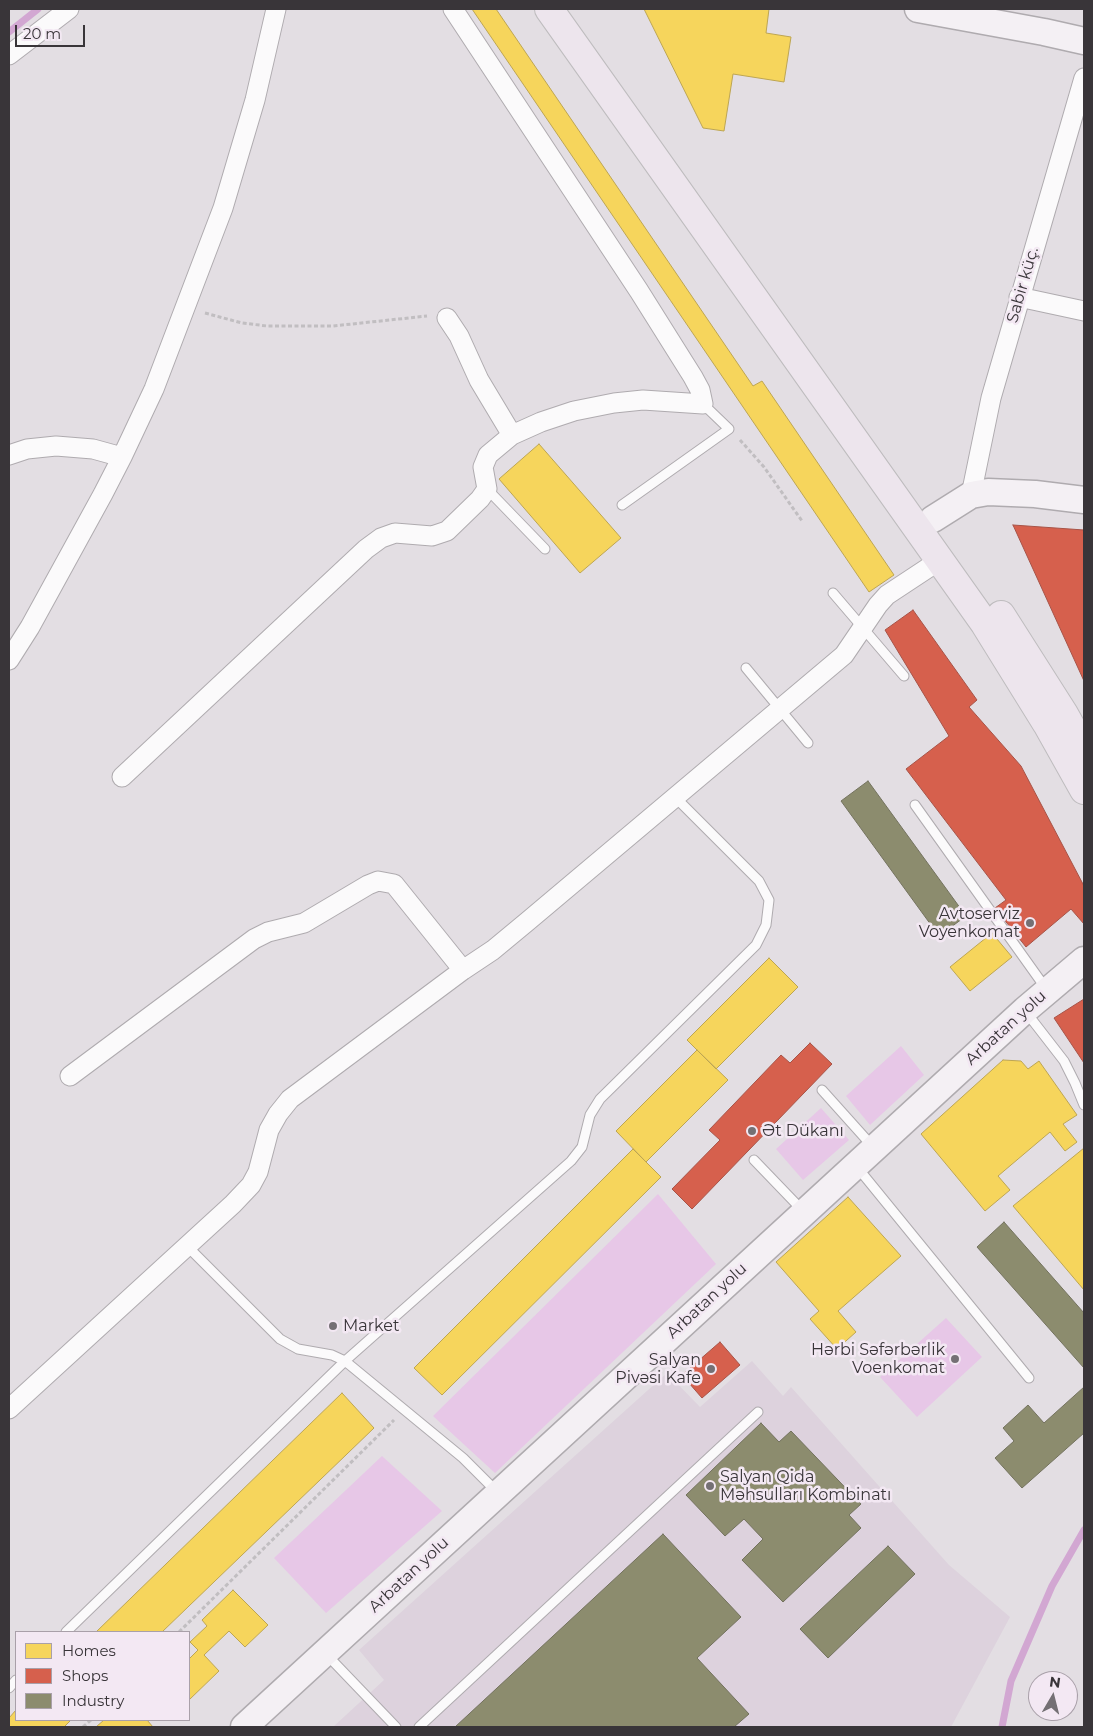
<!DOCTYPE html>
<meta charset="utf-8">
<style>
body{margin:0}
#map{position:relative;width:1093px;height:1736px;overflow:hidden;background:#e3dee3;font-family:Montserrat,sans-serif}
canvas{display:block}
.frame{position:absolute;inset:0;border:10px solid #393539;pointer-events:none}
.legend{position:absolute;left:15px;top:1631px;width:175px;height:90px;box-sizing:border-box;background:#f3e8f3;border:1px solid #a9a0a9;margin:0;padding:6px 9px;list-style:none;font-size:15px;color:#393539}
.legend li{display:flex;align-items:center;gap:10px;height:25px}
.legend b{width:25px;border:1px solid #a9a0a9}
.north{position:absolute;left:1028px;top:1671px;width:50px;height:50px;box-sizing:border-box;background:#f3e8f3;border:1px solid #a9a0a9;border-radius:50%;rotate:8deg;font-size:14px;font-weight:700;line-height:20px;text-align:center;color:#393539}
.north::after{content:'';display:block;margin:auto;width:18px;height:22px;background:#747074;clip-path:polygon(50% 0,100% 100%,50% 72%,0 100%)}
.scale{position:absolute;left:15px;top:25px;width:70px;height:22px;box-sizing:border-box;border:2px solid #393539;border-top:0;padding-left:6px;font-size:15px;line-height:18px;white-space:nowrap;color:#393539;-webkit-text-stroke:4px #f3e8f3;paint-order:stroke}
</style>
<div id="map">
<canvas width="1093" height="1736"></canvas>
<div class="frame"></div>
<ul class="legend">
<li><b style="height:14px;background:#f6d55c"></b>Homes</li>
<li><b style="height:14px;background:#d6604d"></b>Shops</li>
<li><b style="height:14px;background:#8c8c6e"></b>Industry</li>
</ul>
<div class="north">N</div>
<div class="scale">20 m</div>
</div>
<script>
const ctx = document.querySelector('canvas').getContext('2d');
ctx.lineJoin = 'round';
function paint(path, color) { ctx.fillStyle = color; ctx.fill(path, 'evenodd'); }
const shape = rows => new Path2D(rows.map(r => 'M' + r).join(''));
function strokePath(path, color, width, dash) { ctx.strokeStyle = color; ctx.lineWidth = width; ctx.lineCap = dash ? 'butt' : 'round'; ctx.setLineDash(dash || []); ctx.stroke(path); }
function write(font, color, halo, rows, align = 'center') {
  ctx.font = font + ' Montserrat,sans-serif'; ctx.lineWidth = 5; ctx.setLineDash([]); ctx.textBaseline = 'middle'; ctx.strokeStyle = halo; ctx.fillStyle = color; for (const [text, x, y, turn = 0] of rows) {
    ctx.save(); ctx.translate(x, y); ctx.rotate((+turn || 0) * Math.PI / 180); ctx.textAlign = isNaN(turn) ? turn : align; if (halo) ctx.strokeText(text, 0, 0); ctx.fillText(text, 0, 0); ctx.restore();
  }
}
paint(shape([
 [752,1361,783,1396,791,1387,949,1565,1010,1617,951,1727,333,1727,384,1680,359,1650,667,1373,700,1407]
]), '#ddd2dd');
paint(shape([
 [901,1046,924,1075,870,1125,846,1096],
 [821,1108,849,1140,803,1180,776,1149],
 [658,1194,716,1264,495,1473,433,1416],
 [946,1318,982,1357,917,1417,880,1377],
 [382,1456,442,1511,326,1613,274,1558]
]), '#e7c7e7');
const homes = shape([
 [472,9,496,9,753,386,762,381,894,575,869,592,472,9],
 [644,9,769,9,766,33,791,37,784,82,733,74,724,131,703,128,644,9],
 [539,444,621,538,580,573,499,479,539,444],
 [992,933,1012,957,970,991,950,967,992,933],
 [769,958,798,987,716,1069,687,1040,769,958],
 [697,1050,728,1080,646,1162,616,1131,697,1050],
 [1003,1060,1021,1061,1028,1069,1039,1061,1077,1115,1063,1124,1077,1142,1065,1151,1050,1132,998,1176,1010,1190,985,1211,921,1134,1003,1060],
 [1084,1148,1084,1290,1013,1206,1084,1148],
 [633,1149,661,1177,442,1395,414,1368,633,1149],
 [848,1197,901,1256,838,1311,856,1332,837,1349,810,1319,819,1311,776,1262,848,1197],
 [342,1393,374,1428,162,1632,96,1632,342,1393],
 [233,1590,268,1625,245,1647,229,1631,204,1655,219,1671,189,1700,189,1659,198,1650,190,1642,207,1626,202,1620,233,1590],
 [16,1710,16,1720,71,1720,64,1727,9,1727,9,1718,16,1710],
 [104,1720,147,1720,153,1727,96,1727,104,1720]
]);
paint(homes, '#f6d55c');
strokePath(homes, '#bda552', 1);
const shops = shape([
 [1013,525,1084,530,1084,681,1013,525],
 [913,610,977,700,969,707,1021,766,1084,886,1084,924,1071,909,1026,947,995,908,1006,900,906,769,949,736,885,630,913,610],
 [1084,999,1084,1063,1054,1018,1084,999],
 [810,1043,832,1064,692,1209,672,1189,720,1140,709,1130,781,1055,790,1063,810,1043],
 [720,1342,740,1365,702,1398,682,1375,720,1342]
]);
paint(shops, '#d6604d');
strokePath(shops, '#a75347', 1);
const industry = shape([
 [868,781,966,916,939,936,841,801,868,781],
 [1004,1222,1084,1313,1084,1368,977,1247,1004,1222],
 [1084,1387,1084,1433,1022,1488,995,1458,1014,1441,1003,1428,1028,1405,1044,1423,1084,1387],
 [761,1423,779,1442,791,1431,861,1504,849,1515,861,1528,783,1602,742,1560,763,1539,744,1519,725,1536,686,1495,761,1423],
 [663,1534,741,1617,697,1658,749,1714,734,1727,455,1727,663,1534],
 [888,1546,915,1574,828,1658,800,1629,888,1546]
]);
paint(industry, '#8c8c6e');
strokePath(industry, '#73725e', 1);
strokePath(shape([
 [9,32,38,9],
 [1002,1727,1011,1681,1052,1586,1084,1530]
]), '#d2a7d2', 7);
const lane = shape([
 [487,489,545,549],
 [622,505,729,429,703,404],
 [833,593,904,676],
 [746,668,808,743],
 [915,805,1047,990],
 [1026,1012,1064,1061,1075,1083,1084,1105],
 [822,1090,874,1148],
 [754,1160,804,1212],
 [857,1167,1029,1378],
 [187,1246,280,1339,298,1349,332,1355,345,1361,463,1458,496,1491],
 [66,1632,345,1361,571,1161,582,1147,590,1115,600,1099,756,945,766,925,769,900,759,881,675,797],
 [327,1655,396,1727],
 [9,1688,16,1680],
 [419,1727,758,1412]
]);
const street = shape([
 [9,55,69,9],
 [1019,297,1084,311],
 [447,318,459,336,479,380,512,435],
 [9,455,27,449,56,446,93,449,122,457],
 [971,495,991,398,1084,78],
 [9,660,30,627,103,494,122,457,154,389,223,208,255,100,276,9],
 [122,777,366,549,381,538,395,533,432,536,447,531,480,499,487,489,483,467,488,455,512,435,541,422,574,411,614,403,643,400,703,404,700,390,693,377,639,291,453,9],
 [70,1076,254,939,268,932,304,923,368,885,378,881,394,884,463,970],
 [9,1409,233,1204,251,1185,258,1172,269,1130,278,1114,290,1099,463,970,493,950,528,921,844,655,878,605,887,595,940,560]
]);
const secondary = shape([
 [918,9,1044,32,1084,41],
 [933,519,971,495,988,492,1035,494,1084,500],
 [244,1727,1025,1010,1084,960]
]);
const primary = shape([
 [549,9,985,624,1047,724,1084,790],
 [1001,615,1064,714,1084,750]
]);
strokePath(lane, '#afabaf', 11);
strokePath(street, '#afabaf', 21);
strokePath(secondary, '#afabaf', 29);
strokePath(primary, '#bebcbe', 30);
strokePath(shape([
 [205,313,242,323,267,326,333,326,427,316],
 [740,440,764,467,802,521],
 [179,1632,394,1420],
 [83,1727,91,1720]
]), '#c1bec1', 3, [4, 2.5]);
strokePath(lane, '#fbfafb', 9);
strokePath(street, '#fbfafb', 19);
strokePath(secondary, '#f4f0f4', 26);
strokePath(primary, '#ede5ed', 28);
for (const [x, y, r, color] of [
 [1030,923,5,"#747074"],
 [752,1131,5,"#747074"],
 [333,1326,5,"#747074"],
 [955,1359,5,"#747074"],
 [711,1369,5,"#747074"],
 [710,1486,5,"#747074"]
]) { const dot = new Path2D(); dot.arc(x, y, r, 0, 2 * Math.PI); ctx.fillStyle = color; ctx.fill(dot); strokePath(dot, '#f3e8f3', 2); }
write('16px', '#393539', '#f3e8f3', [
 ["Sabir küç.",1023,285,-74],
 ["Arbatan yolu",1006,1028,-42],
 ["Arbatan yolu",707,1301,-43],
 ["Arbatan yolu",409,1575,-43]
]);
write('16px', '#393539', '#f3e8f3', [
 ["Avtoserviz",1020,914],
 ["Voyenkomat",1020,932],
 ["Ət Dükanı",762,1131,"left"],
 ["Market",343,1326,"left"],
 ["Hərbi Səfərbərlik",945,1350],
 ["Voenkomat",945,1368],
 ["Salyan",701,1360],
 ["Pivəsi Kafe",701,1378],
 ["Salyan Qida",720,1477,"left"],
 ["Məhsulları Kombinatı",720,1495,"left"]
], 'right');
</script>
